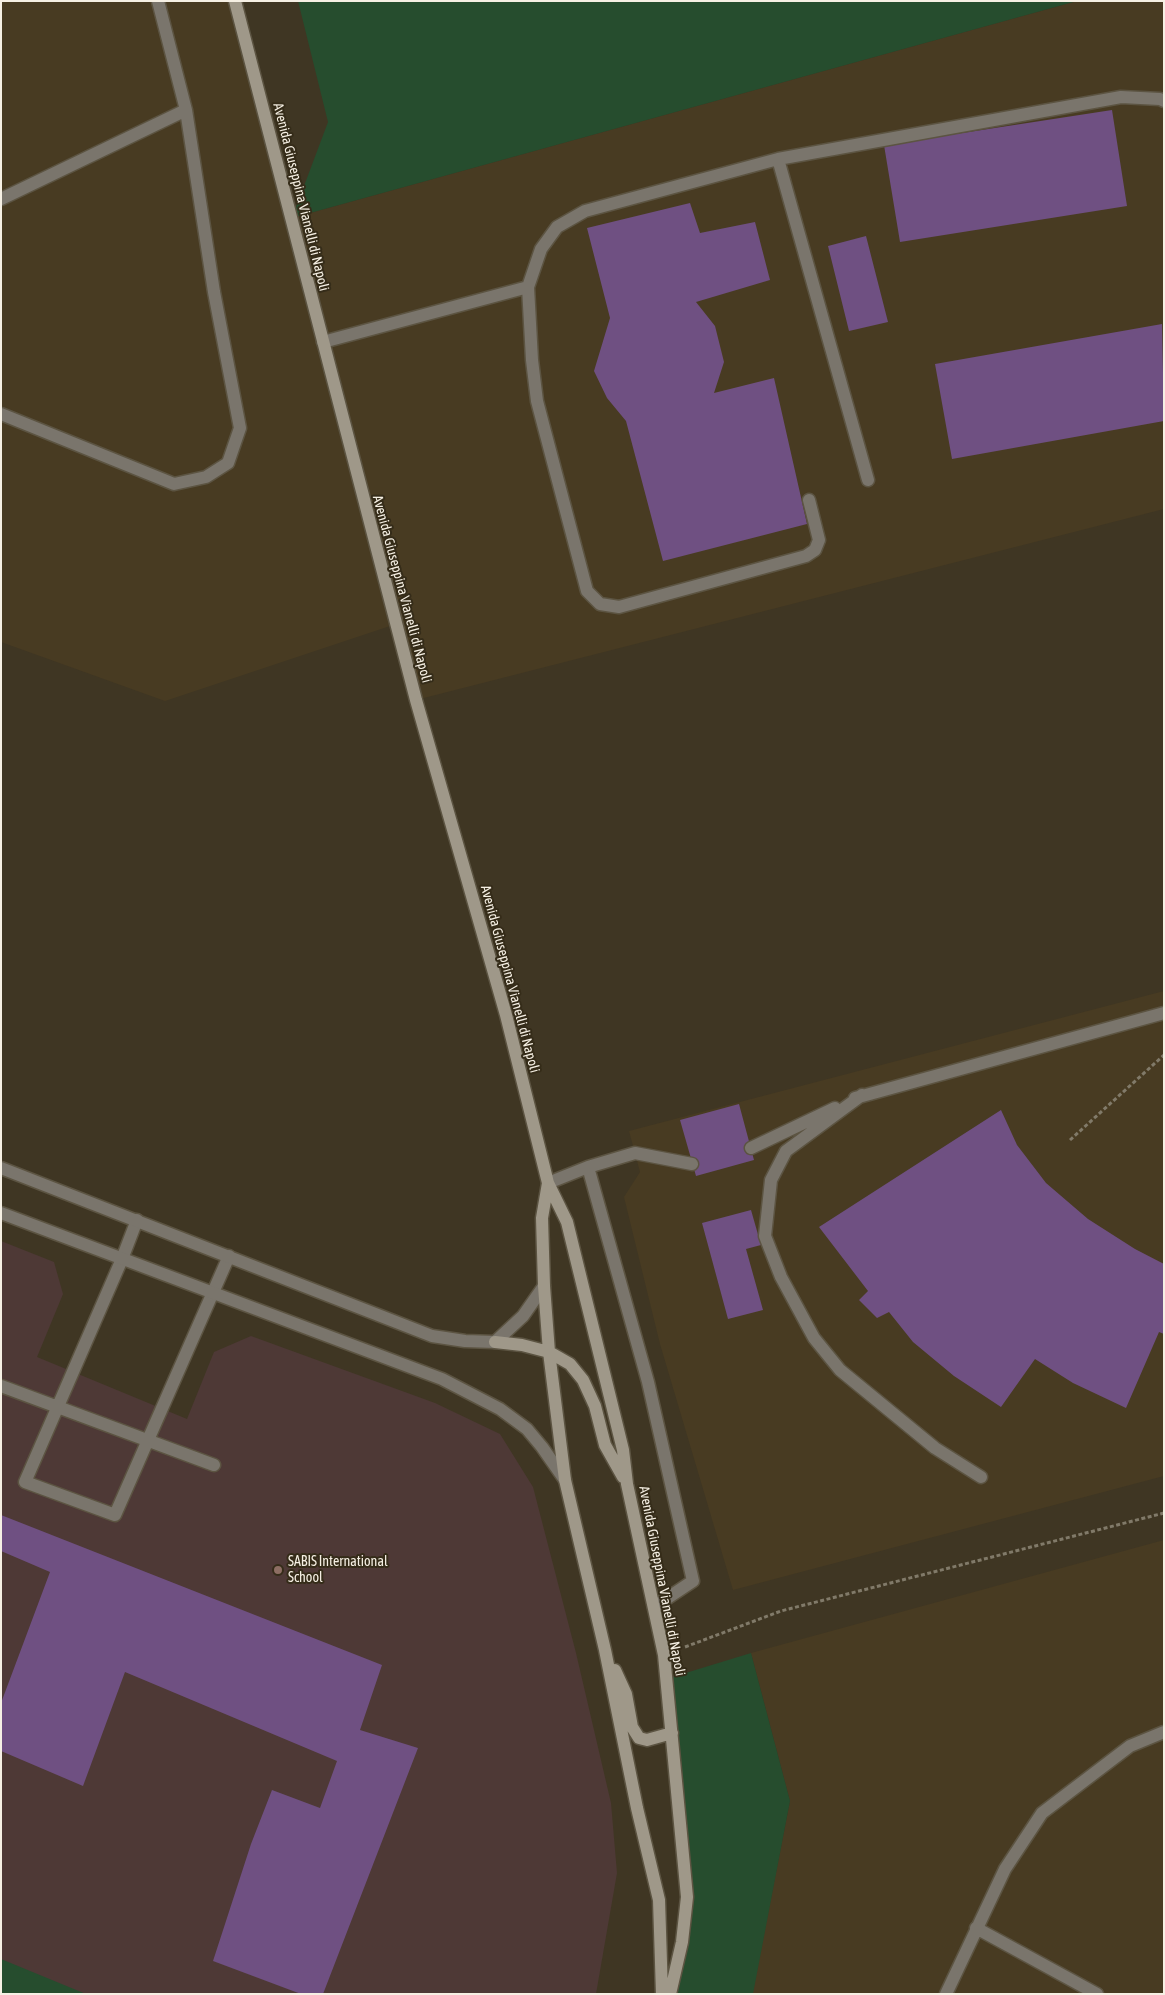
<!DOCTYPE html>
<style>
body{margin:0}
#map{position:relative;width:1165px;height:1995px;overflow:hidden;background:#3f3623;font-family:"Asap Condensed",sans-serif}
canvas{display:block}
.frame{position:absolute;inset:0;border:2px solid #f6f0e4;pointer-events:none}
</style>
<div id="map">
<canvas width="1165" height="1995"></canvas>
<div class="frame"></div>
</div>
<script>
const ctx = document.querySelector('canvas').getContext('2d');
ctx.lineJoin = 'round';
function paint(path, color) { ctx.fillStyle = color; ctx.fill(path, 'evenodd'); }
const shape = rows => new Path2D(rows.map(r => 'M' + r).join(''));
function strokePath(path, color, width, dash) { ctx.strokeStyle = color; ctx.lineWidth = width; ctx.lineCap = dash ? 'butt' : 'round'; ctx.setLineDash(dash || []); ctx.stroke(path); }
function write(font, color, halo, rows, align = 'center') {
  ctx.font = font + ' "Asap Condensed",sans-serif'; ctx.lineWidth = 4; ctx.setLineDash([]); ctx.textBaseline = 'middle'; ctx.strokeStyle = halo; ctx.fillStyle = color; for (const [text, x, y, turn = 0] of rows) {
    ctx.save(); ctx.translate(x, y); ctx.rotate((+turn || 0) * Math.PI / 180); ctx.textAlign = isNaN(turn) ? turn : align; if (halo) ctx.strokeText(text, 0, 0); ctx.fillText(text, 0, 0); ctx.restore();
  }
}
paint(shape([
 [1,1,236,1,292,218,1077,1,1164,1,1164,509,416,700,396,624,165,701,1,642],
 [1164,991,1164,1476,733,1590,660,1344,624,1197,640,1172,629,1131],
 [1164,1540,1164,1994,752,1994,790,1801,751,1653]
]), '#483b22');
paint(shape([
 [1,1241,54,1262,63,1294,37,1357,187,1419,214,1352,251,1336,435,1403,500,1434,533,1487,576,1653,611,1803,617,1873,596,1994,1,1994]
]), '#4e3936');
paint(shape([
 [298,1,1077,1,292,218,328,122],
 [751,1653,790,1801,753,1994,667,1994,687,1897,666,1679],
 [1,1959,86,1994,1,1994]
]), '#264d2e');
paint(shape([
 [1112,110,1127,206,900,242,884,145],
 [690,203,700,233,755,222,770,280,696,302,715,326,724,362,714,393,774,378,807,524,663,561,626,421,607,398,594,371,610,318,587,228],
 [866,236,888,322,849,331,828,246],
 [1162,324,1164,421,952,459,935,364],
 [739,1104,754,1160,696,1176,680,1120],
 [1001,1110,1017,1145,1046,1183,1088,1219,1135,1249,1164,1264,1164,1334,1159,1332,1126,1408,1073,1383,1035,1359,1001,1407,954,1376,913,1342,889,1312,877,1318,859,1300,868,1291,819,1227],
 [751,1210,761,1245,746,1249,763,1310,728,1319,702,1223],
 [1,1515,382,1665,360,1730,418,1748,323,1994,301,1994,213,1961,251,1844,272,1790,320,1808,337,1761,125,1672,83,1786,1,1751,1,1703,50,1572,1,1551]
]), '#6f5082');
const service = shape([
 [778,159,868,480],
 [1,199,186,110],
 [528,287,532,360,537,401,587,591,600,604,619,607,806,556,815,550,819,540,809,500],
 [323,342,528,287,541,249,557,227,585,211,778,159,1121,97,1160,99,1164,101],
 [1,414,174,484,206,477,228,463,240,428,214,292,186,110,158,1],
 [862,1095,786,1151,771,1180,765,1236,781,1277,814,1338,840,1370,935,1448,981,1477],
 [855,1098,1164,1013],
 [751,1148,835,1108],
 [588,1167,648,1382,693,1581,654,1607],
 [548,1183,588,1167,635,1153,692,1164],
 [137,1220,122,1259,25,1482,115,1515,229,1256],
 [1,1386,214,1465],
 [976,1928,1097,1994],
 [946,1994,1005,1869,1042,1813,1130,1746,1164,1732]
]);
const minor = shape([
 [1,1168,432,1336,465,1341,495,1342,523,1316,544,1286],
 [1,1213,442,1379,500,1409,527,1429,542,1447,565,1480]
]);
const secondary = shape([
 [235,1,416,700,506,1015,548,1183,567,1222,623,1450,627,1484,664,1655,687,1897,682,1942,670,1994],
 [548,1183,542,1218,544,1286,549,1352,565,1480,605,1650,637,1808,659,1900,662,1994],
 [495,1342,522,1345,549,1352,570,1364,583,1380,595,1406,605,1445,623,1477],
 [615,1670,626,1694,632,1727,639,1738,647,1740,672,1733]
]);
strokePath(service, '#5c5442', 15);
strokePath(minor, '#5c5442', 15);
strokePath(secondary, '#5c5442', 15);
strokePath(shape([
 [1070,1140,1164,1055],
 [685,1647,781,1611,1164,1513]
]), '#817a69', 3, [4, 2.5]);
strokePath(service, '#7a756c', 12);
strokePath(minor, '#7a756c', 12);
strokePath(secondary, '#9f9889', 12);
for (const [x, y, r, color] of [
 [278,1570,5,"#8d6e63"]
]) { const dot = new Path2D(); dot.arc(x, y, r, 0, 2 * Math.PI); ctx.fillStyle = color; ctx.fill(dot); strokePath(dot, '#352c19', 2); }
write('14px', '#f6f0e4', '#352c19', [
 ["Avenida Giuseppina Vianelli di Napoli",301,197,76],
 ["Avenida Giuseppina Vianelli di Napoli",402,589,75],
 ["Avenida Giuseppina Vianelli di Napoli",510,979,75],
 ["Avenida Giuseppina Vianelli di Napoli",662,1581,79]
]);
write('14px', '#f6f0e4', '#352c19', [
 ["SABIS International",288,1562],
 ["School",288,1578]
], 'left');
</script>
